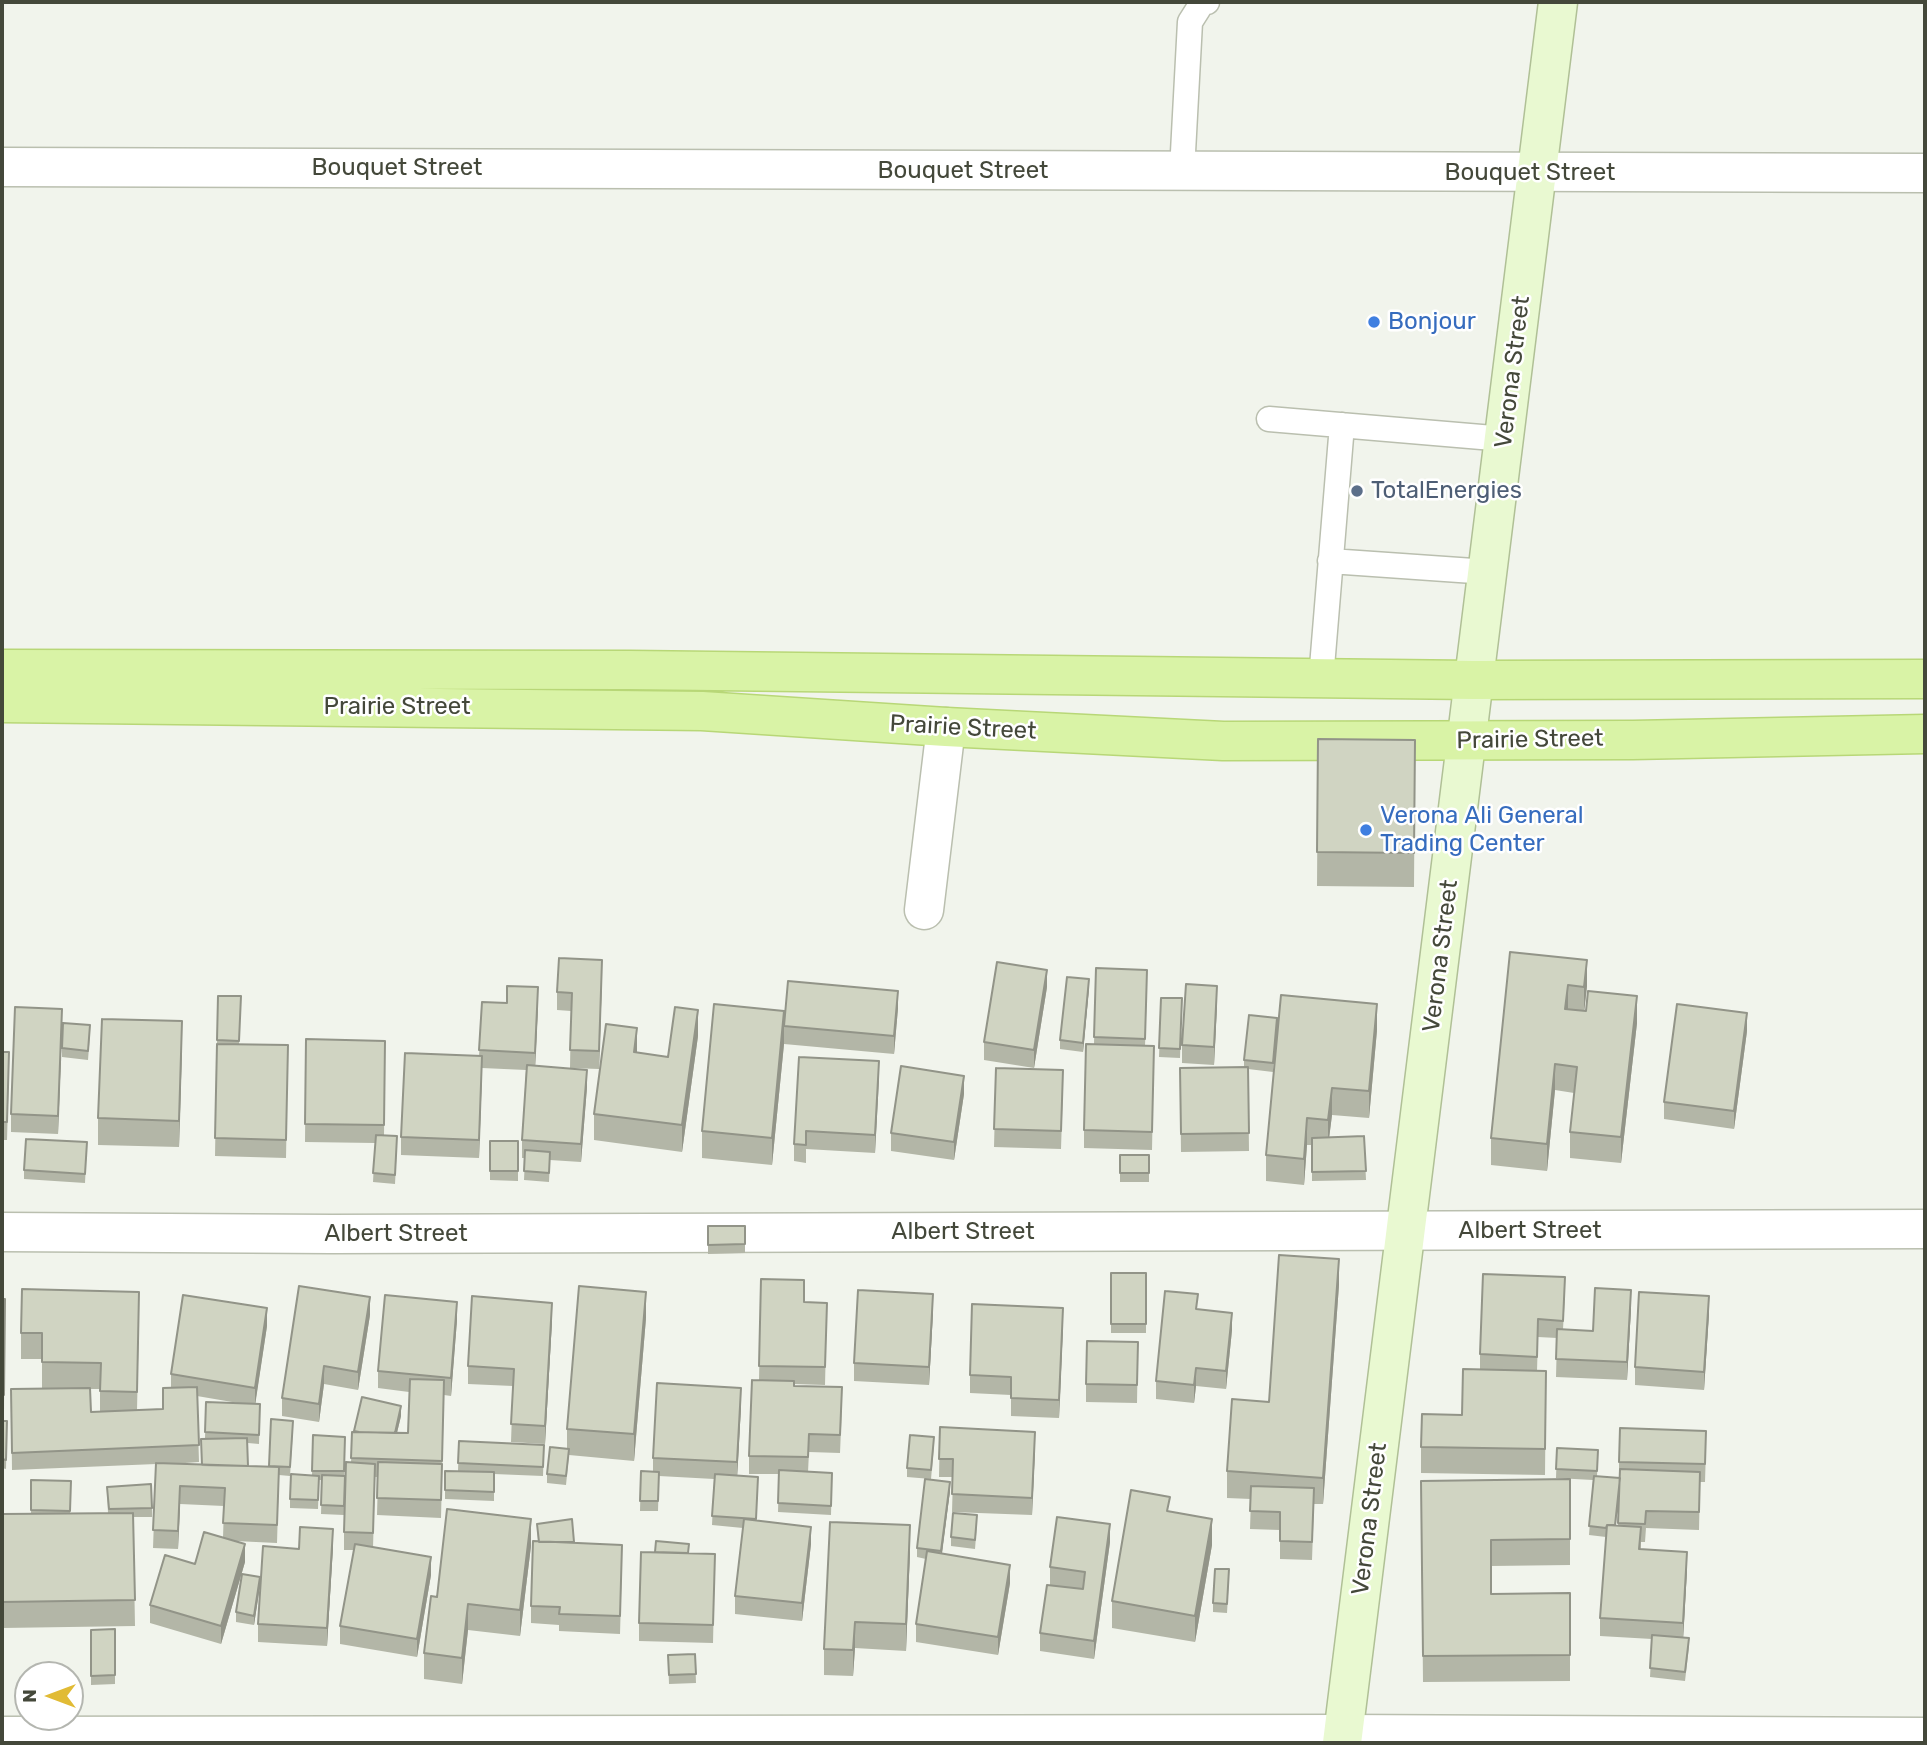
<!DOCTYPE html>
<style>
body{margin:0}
#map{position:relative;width:1927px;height:1745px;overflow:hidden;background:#f1f4ec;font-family:Rubik,sans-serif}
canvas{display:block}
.frame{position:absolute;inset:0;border:4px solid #44483a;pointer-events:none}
.north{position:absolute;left:14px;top:1661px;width:70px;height:70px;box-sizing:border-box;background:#fff;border:2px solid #b4b6b0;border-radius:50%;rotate:270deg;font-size:19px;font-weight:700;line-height:28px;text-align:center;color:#44483a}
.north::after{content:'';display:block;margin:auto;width:24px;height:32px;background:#e1bb35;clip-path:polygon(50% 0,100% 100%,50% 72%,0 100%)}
</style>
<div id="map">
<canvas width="1927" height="1745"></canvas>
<div class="frame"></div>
<div class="north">N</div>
</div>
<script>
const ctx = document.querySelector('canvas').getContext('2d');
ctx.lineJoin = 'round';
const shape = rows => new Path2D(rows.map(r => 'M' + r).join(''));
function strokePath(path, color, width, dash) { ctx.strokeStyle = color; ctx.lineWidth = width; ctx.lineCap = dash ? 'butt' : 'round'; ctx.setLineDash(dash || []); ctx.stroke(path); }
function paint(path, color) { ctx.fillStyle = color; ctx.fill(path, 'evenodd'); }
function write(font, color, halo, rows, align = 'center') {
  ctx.font = font + ' Rubik,sans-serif'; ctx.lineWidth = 5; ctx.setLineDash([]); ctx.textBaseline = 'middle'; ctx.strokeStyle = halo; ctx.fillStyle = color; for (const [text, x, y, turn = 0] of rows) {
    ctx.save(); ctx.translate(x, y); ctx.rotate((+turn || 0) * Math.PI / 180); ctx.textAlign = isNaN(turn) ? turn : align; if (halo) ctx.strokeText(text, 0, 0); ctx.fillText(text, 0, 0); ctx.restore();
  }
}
const service = shape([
 [1182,171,1190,22,1202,3,1207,2],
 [1269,419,1505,439],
 [1330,561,1488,572],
 [1321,679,1342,425]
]);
const minor = shape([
 [2,167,1925,173],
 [924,910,946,727],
 [2,1232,332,1234,1925,1229],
 [2,1736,1343,1734,1925,1737]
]);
const secondary = shape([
 [1342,1743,1558,2]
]);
const primary = shape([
 [2,669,630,670,1473,680,1925,679],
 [2,703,702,711,946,727,1223,741,1633,740,1925,734]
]);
strokePath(service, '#babfaf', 27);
strokePath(minor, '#babfaf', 41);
strokePath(secondary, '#b0c096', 41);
strokePath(primary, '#b8d777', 41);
strokePath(service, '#fff', 24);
strokePath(minor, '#fff', 38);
strokePath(secondary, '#e9f9d1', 38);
strokePath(primary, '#d9f3a6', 38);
paint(shape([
 [1318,739,1415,740,1414,887,1317,886],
 [1510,952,1587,986,1584,1011,1637,1023,1621,1163,1570,1158,1570,1132,1574,1093,1555,1090,1547,1171,1491,1165,1491,1138],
 [1096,968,1147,988,1145,1046,1154,1046,1152,1150,1084,1148,1084,1130,1094,1044],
 [602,978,599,1069,570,1068,571,1011,557,1010,557,992],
 [1047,987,1034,1068,984,1060,984,1042],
 [1089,988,1083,1052,1060,1049,1060,1040],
 [241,996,239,1044,288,1045,286,1158,215,1156,217,1040],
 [1161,998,1182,998,1180,1058,1159,1057],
 [482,1002,538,1005,535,1066,587,1087,581,1162,550,1160,549,1182,524,1180,525,1158,522,1158,522,1140,526,1070,482,1068,479,1158,401,1155,401,1137,479,1056],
 [1217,1004,1214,1065,1182,1063,1182,1045],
 [898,1008,894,1054,784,1044,772,1165,702,1158,702,1131,784,1011],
 [62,1027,58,1134,11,1132,11,1114],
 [1277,1028,1273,1072,1248,1069,1249,1151,1181,1152,1180,1068,1244,1067,1244,1060],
 [1377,1030,1369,1118,1332,1115,1329,1138,1364,1136,1366,1180,1312,1181,1312,1145,1307,1145,1304,1185,1266,1181,1266,1155],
 [1747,1031,1734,1129,1664,1119,1664,1102],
 [90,1034,88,1060,62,1057,62,1048],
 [698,1036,682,1152,594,1140,594,1114,637,1053,668,1057],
 [306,1039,385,1041,384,1136,397,1145,395,1184,373,1182,375,1143,305,1142],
 [182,1047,179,1147,98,1145,98,1118],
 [2,1052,9,1070,7,1140,2,1140],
 [879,1061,875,1153,806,1149,806,1163,794,1161,794,1144],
 [996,1068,1063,1087,1061,1149,994,1147],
 [964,1094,954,1160,891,1151,891,1133],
 [518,1141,518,1181,490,1180,490,1171],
 [87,1142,85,1183,24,1179,24,1170],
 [1120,1155,1149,1155,1149,1182,1120,1182],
 [708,1226,745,1226,745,1253,708,1254],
 [1111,1273,1146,1273,1146,1333,1111,1333],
 [761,1279,804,1302,827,1303,825,1385,794,1384,794,1386,842,1405,840,1453,809,1452,808,1472,832,1473,831,1515,778,1512,779,1474,749,1474,749,1456,759,1380],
 [1339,1285,1323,1504,1314,1504,1312,1560,1280,1559,1280,1530,1250,1529,1251,1499,1227,1498,1227,1471],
 [1565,1295,1563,1329,1593,1331,1631,1308,1627,1380,1556,1377,1557,1338,1538,1337,1537,1371,1546,1371,1545,1475,1421,1473,1421,1447,1462,1415,1480,1369,1480,1354],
 [2,1299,5,1299,4,1413,2,1413],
 [1198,1309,1232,1330,1226,1389,1196,1386,1194,1403,1156,1399,1156,1381],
 [933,1312,929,1385,854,1381,854,1363],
 [1709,1314,1704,1390,1635,1385,1635,1367],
 [370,1315,358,1390,324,1384,319,1422,282,1416,282,1398],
 [646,1318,634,1461,569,1455,566,1485,547,1483,547,1474,567,1449,567,1429],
 [139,1319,137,1410,163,1409,163,1388,171,1387,171,1374,267,1326,255,1404,260,1404,259,1444,248,1443,248,1466,269,1467,271,1419,293,1430,290,1476,279,1475,277,1543,235,1541,245,1562,221,1644,150,1623,150,1605,223,1538,224,1506,180,1504,178,1549,153,1548,156,1464,12,1470,11,1389,62,1388,42,1388,42,1359,21,1359,21,1333],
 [90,1389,100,1389,100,1412,91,1412],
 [197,1396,238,1403,206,1402,205,1438,201,1465,172,1464,199,1462],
 [457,1320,451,1396,444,1395,441,1518,377,1515,378,1477,375,1477,373,1548,431,1575,417,1657,340,1644,340,1626,354,1550,344,1550,344,1532,351,1463,352,1432,354,1432,362,1397,401,1416,397,1433,408,1433,409,1392,378,1388,378,1371],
 [552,1321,545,1444,511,1442,513,1386,468,1384,468,1366],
 [1063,1326,1059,1418,1011,1416,1011,1395,970,1393,970,1375],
 [1138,1342,1137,1403,1086,1402,1086,1384],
 [741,1406,737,1475,758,1486,756,1520,811,1544,802,1621,735,1614,735,1596,743,1528,712,1525,714,1479,659,1476,658,1511,640,1511,641,1471,653,1472,653,1458],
 [2,1421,7,1421,6,1469,2,1468],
 [940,1427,1035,1449,1032,1515,952,1512,953,1477,939,1477],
 [313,1435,345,1437,344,1515,321,1514,322,1480,319,1480,318,1509,290,1508,290,1499,312,1475],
 [459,1441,544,1445,543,1476,494,1474,494,1501,445,1499,445,1471,458,1471],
 [934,1446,931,1479,907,1477,907,1468],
 [1557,1448,1598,1450,1597,1476,1619,1478,1619,1462,1706,1449,1705,1482,1700,1482,1699,1530,1646,1528,1645,1542,1641,1542,1641,1549,1687,1570,1683,1638,1689,1647,1685,1681,1650,1677,1652,1639,1600,1636,1600,1618,1606,1537,1589,1535,1593,1480,1556,1478],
 [1619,1492,1618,1523,1618,1525,1616,1525],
 [1570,1479,1570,1565,1491,1566,1491,1594,1570,1593,1570,1681,1423,1682,1421,1481],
 [31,1480,71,1481,70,1513,108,1513,107,1487,152,1508,152,1517,133,1517,135,1626,2,1628,2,1514,31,1514],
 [950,1491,942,1554,1010,1583,998,1655,916,1642,916,1624,926,1559,917,1557,917,1548],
 [1170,1512,1212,1545,1195,1642,1112,1628,1112,1601],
 [537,1524,574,1543,622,1563,620,1634,559,1631,559,1625,531,1623,531,1606,538,1542],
 [977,1524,975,1549,951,1546,951,1537],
 [1110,1542,1094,1659,1040,1651,1040,1633,1050,1585,1050,1567],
 [531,1546,520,1636,468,1630,462,1684,424,1679,424,1653,437,1597],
 [333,1547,327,1646,258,1642,258,1624,299,1549],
 [910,1551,906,1651,855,1648,853,1676,824,1675,824,1649],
 [689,1553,715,1554,713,1643,639,1641,639,1623],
 [1229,1578,1227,1613,1213,1612,1213,1603],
 [260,1586,254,1625,236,1622,236,1612],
 [115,1629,115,1684,91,1685,91,1630],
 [695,1654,696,1683,669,1684,668,1655]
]), '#b3b6a7');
paint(shape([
 [602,960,602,978,599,1069,599,1051],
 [1587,960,1587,986,1584,1013,1584,987],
 [1047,970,1047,987,1034,1068,1034,1050],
 [1089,979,1089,988,1083,1052,1083,1043],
 [1568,985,1568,1012,1565,1009],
 [1217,986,1217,1004,1214,1065,1214,1047],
 [538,987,538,1005,535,1071,535,1053],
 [898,991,898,1008,894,1054,894,1036],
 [1637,996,1637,1023,1621,1163,1621,1137],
 [1377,1004,1377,1030,1369,1118,1369,1091],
 [62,1009,62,1027,58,1134,58,1116],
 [698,1010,698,1036,682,1152,682,1125],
 [784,1011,784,1044,772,1165,772,1138],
 [1747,1013,1747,1031,1734,1129,1734,1111],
 [182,1021,182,1047,179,1147,179,1121],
 [637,1028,637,1055,634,1052],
 [482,1056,482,1074,479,1158,479,1140],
 [879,1061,879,1079,875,1153,875,1135],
 [1555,1064,1555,1090,1547,1171,1547,1144],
 [587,1070,587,1087,581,1162,581,1144],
 [964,1076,964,1094,954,1160,954,1142],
 [1332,1088,1332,1115,1328,1147,1328,1120],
 [1307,1118,1307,1145,1304,1185,1304,1159],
 [1339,1259,1339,1285,1323,1504,1323,1478],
 [1631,1290,1631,1308,1627,1380,1627,1362],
 [646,1292,646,1318,634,1461,634,1434],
 [933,1294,933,1312,929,1385,929,1367],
 [1709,1296,1709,1314,1704,1390,1704,1372],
 [370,1297,370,1315,358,1390,358,1372],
 [457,1302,457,1320,451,1396,451,1378],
 [552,1303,552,1321,545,1444,545,1426],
 [267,1308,267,1326,255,1406,255,1388],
 [1063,1308,1063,1326,1059,1418,1059,1400],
 [1232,1313,1232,1330,1226,1389,1226,1371],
 [324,1366,324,1384,319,1422,319,1404],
 [1196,1368,1196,1386,1194,1403,1194,1385],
 [741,1388,741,1406,737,1480,737,1462],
 [401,1406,401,1416,393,1449,393,1440],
 [1035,1432,1035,1449,1032,1515,1032,1498],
 [950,1482,950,1491,941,1560,941,1551],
 [180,1486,180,1504,178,1549,178,1531],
 [531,1519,531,1546,520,1636,520,1610],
 [1212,1519,1212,1545,1195,1642,1195,1616],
 [1110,1524,1110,1542,1094,1659,1094,1641],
 [910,1525,910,1551,906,1651,906,1624],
 [811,1527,811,1544,802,1621,802,1603],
 [333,1529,333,1547,327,1646,327,1628],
 [245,1544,245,1562,221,1644,221,1626],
 [1687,1552,1687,1570,1683,1641,1683,1623],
 [431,1557,431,1575,417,1657,417,1639],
 [1010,1565,1010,1583,998,1655,998,1637],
 [260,1577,260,1586,254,1625,254,1616],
 [468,1604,468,1630,462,1684,462,1658],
 [855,1622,855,1648,853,1676,853,1650]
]), '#929488');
const building = shape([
 [1318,739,1415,740,1414,853,1317,852,1318,739],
 [1510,952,1587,960,1584,987,1568,985,1565,1009,1586,1011,1588,991,1637,996,1621,1137,1570,1132,1577,1067,1555,1064,1547,1144,1491,1138,1510,952],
 [559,958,602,960,599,1051,570,1050,572,993,557,992,559,958],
 [997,962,1047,970,1034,1050,984,1042,997,962],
 [1096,968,1147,970,1145,1039,1094,1037,1096,968],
 [1067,977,1089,979,1083,1043,1060,1040,1067,977],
 [788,981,898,991,894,1036,784,1026,788,981],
 [1186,984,1217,986,1214,1047,1182,1045,1186,984],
 [507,986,538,987,535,1053,479,1050,482,1002,507,1003,507,986],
 [1281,995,1377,1004,1369,1091,1332,1088,1328,1120,1307,1118,1304,1159,1266,1155,1281,995],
 [218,996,241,996,239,1041,217,1040,218,996],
 [1161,998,1182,998,1180,1049,1159,1048,1161,998],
 [714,1004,784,1011,772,1138,702,1131,714,1004],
 [1677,1004,1747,1013,1734,1111,1664,1102,1677,1004],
 [15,1007,62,1009,58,1116,11,1114,15,1007],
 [675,1007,698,1010,682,1125,594,1114,606,1024,637,1028,634,1052,668,1057,675,1007],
 [1249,1015,1277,1018,1273,1063,1244,1060,1249,1015],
 [102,1019,182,1021,179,1121,98,1118,102,1019],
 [63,1023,90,1025,88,1051,62,1048,63,1023],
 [306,1039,385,1041,384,1125,305,1124,306,1039],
 [217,1044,288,1045,286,1140,215,1138,217,1044],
 [1086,1044,1154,1046,1152,1132,1084,1130,1086,1044],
 [2,1052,9,1052,7,1122,2,1122,2,1052],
 [405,1053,482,1056,479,1140,401,1137,405,1053],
 [799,1057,879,1061,875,1135,806,1131,806,1145,794,1144,799,1057],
 [527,1065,587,1070,581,1144,522,1140,527,1065],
 [901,1066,964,1076,954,1142,891,1133,901,1066],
 [1248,1067,1249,1133,1181,1134,1180,1068,1248,1067],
 [996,1068,1063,1070,1061,1131,994,1129,996,1068],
 [376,1135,397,1136,395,1175,373,1173,376,1135],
 [1364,1136,1366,1171,1312,1172,1312,1138,1364,1136],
 [26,1139,87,1142,85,1174,24,1170,26,1139],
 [490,1141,518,1141,518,1171,490,1171,490,1141],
 [525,1150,550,1152,549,1173,524,1171,525,1150],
 [1120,1155,1149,1155,1149,1173,1120,1173,1120,1155],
 [708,1226,745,1226,745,1244,708,1245,708,1226],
 [1279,1255,1339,1259,1323,1478,1227,1471,1232,1399,1269,1402,1279,1255],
 [1111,1273,1146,1273,1146,1324,1111,1324,1111,1273],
 [1483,1274,1565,1277,1563,1321,1538,1319,1537,1357,1480,1354,1483,1274],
 [761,1279,804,1280,804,1302,827,1303,825,1367,759,1366,761,1279],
 [299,1286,370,1297,358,1372,324,1366,319,1404,282,1398,299,1286],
 [579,1286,646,1292,634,1434,567,1429,579,1286],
 [1595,1288,1631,1290,1627,1362,1556,1359,1557,1329,1593,1331,1595,1288],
 [22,1289,139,1292,137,1392,100,1391,101,1363,42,1362,42,1333,21,1333,22,1289],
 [858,1290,933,1294,929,1367,854,1363,858,1290],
 [1165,1291,1198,1294,1196,1309,1232,1313,1226,1371,1196,1368,1194,1385,1156,1381,1165,1291],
 [1639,1292,1709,1296,1704,1372,1635,1367,1639,1292],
 [183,1295,267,1308,255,1388,171,1374,183,1295],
 [385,1295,457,1302,451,1378,378,1371,385,1295],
 [472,1296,552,1303,545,1426,511,1424,514,1369,468,1366,472,1296],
 [2,1299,5,1299,4,1395,2,1395,2,1299],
 [972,1304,1063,1308,1059,1400,1011,1398,1011,1377,970,1375,972,1304],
 [1087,1341,1138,1342,1137,1385,1086,1384,1087,1341],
 [1463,1369,1546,1371,1545,1449,1421,1447,1422,1414,1462,1415,1463,1369],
 [410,1379,444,1380,442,1461,351,1458,352,1432,408,1433,410,1379],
 [752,1380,794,1381,794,1386,842,1387,840,1435,809,1434,808,1457,749,1456,752,1380],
 [657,1383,741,1388,737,1462,653,1458,657,1383],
 [197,1387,199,1445,12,1453,11,1389,90,1388,91,1412,163,1409,163,1388,197,1387],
 [362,1397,401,1406,395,1433,359,1432,354,1431,362,1397],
 [206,1402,260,1404,259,1435,205,1432,206,1402],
 [271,1419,293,1421,290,1467,269,1466,271,1419],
 [2,1421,7,1421,6,1460,2,1459,2,1421],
 [940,1427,1035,1432,1032,1498,952,1494,953,1459,939,1459,940,1427],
 [1620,1428,1706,1431,1705,1464,1619,1462,1620,1428],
 [313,1435,345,1437,344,1471,312,1471,313,1435],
 [910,1435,934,1437,931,1470,907,1468,910,1435],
 [247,1438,248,1466,202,1465,201,1439,247,1438],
 [459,1441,544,1445,543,1467,458,1463,459,1441],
 [550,1447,569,1449,566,1476,547,1474,550,1447],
 [1557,1448,1598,1450,1597,1471,1556,1469,1557,1448],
 [346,1462,375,1464,373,1533,344,1532,346,1462],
 [378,1462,442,1464,441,1500,377,1498,378,1462],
 [156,1463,279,1467,277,1525,223,1523,225,1488,180,1486,178,1531,153,1530,156,1463],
 [1620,1469,1700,1472,1699,1512,1646,1511,1645,1524,1618,1523,1620,1469],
 [779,1470,832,1473,831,1506,778,1503,779,1470],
 [445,1471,494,1472,494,1492,445,1490,445,1471],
 [641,1471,659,1472,658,1501,640,1501,641,1471],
 [291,1474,319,1476,318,1500,290,1499,291,1474],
 [715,1474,758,1477,756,1519,712,1516,715,1474],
 [322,1475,345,1476,344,1506,321,1505,322,1475],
 [1594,1476,1620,1478,1615,1525,1607,1525,1606,1528,1589,1526,1594,1476],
 [925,1479,950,1482,941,1551,917,1548,925,1479],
 [1570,1479,1570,1539,1491,1540,1491,1594,1570,1593,1570,1655,1423,1656,1421,1481,1570,1479],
 [31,1480,71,1481,70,1511,31,1510,31,1480],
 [151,1484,152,1508,109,1509,107,1487,151,1484],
 [1251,1486,1314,1488,1312,1542,1280,1541,1280,1512,1250,1511,1251,1486],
 [1131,1490,1170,1497,1167,1511,1212,1519,1195,1616,1112,1601,1131,1490],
 [447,1509,531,1519,520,1610,468,1604,462,1658,424,1653,431,1596,437,1597,447,1509],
 [133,1513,135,1600,2,1602,2,1514,133,1513],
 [953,1513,977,1515,975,1540,951,1537,953,1513],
 [1057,1517,1110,1524,1094,1641,1040,1633,1047,1585,1083,1589,1085,1572,1050,1567,1057,1517],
 [572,1519,574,1542,539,1542,537,1524,572,1519],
 [744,1519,811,1527,802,1603,735,1596,744,1519],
 [830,1522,910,1525,906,1624,855,1622,853,1650,824,1649,830,1522],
 [1607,1525,1641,1527,1639,1549,1687,1552,1683,1623,1600,1618,1607,1525],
 [300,1527,333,1529,327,1628,258,1624,263,1546,299,1549,300,1527],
 [204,1532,245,1544,221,1626,150,1605,165,1555,195,1564,204,1532],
 [533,1541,622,1545,620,1616,559,1614,560,1607,531,1606,533,1541],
 [656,1541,689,1544,688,1553,655,1552,656,1541],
 [355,1544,431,1557,417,1639,340,1626,355,1544],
 [927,1551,1010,1565,998,1637,916,1624,927,1551],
 [641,1552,715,1554,713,1625,639,1623,641,1552],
 [1215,1569,1229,1569,1227,1604,1213,1603,1215,1569],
 [242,1574,260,1577,254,1616,236,1612,242,1574],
 [115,1629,115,1675,91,1676,91,1630,115,1629],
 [1652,1635,1689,1638,1685,1672,1650,1668,1652,1635],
 [695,1654,696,1674,669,1675,668,1655,695,1654]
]);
paint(building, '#d0d4c2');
strokePath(building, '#929488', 2);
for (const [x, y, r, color] of [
 [1374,322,7,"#3f7fe0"],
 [1357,491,7,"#5c6f8a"],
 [1366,830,7,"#3f7fe0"]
]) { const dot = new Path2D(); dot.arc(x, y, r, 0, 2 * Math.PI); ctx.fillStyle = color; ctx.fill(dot); strokePath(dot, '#fff', 2.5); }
write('24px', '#44483a', '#fff', [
 ["Bouquet Street",397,168],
 ["Bouquet Street",963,171],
 ["Bouquet Street",1530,173],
 ["Verona Street",1513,372,-83],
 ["Prairie Street",397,707],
 ["Prairie Street",963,728,3],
 ["Prairie Street",1530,740,-1],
 ["Verona Street",1441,956,-83],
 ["Albert Street",1530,1231],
 ["Albert Street",963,1232],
 ["Albert Street",396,1234],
 ["Verona Street",1370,1519,-83]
]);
write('24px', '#366cbe', '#fff', [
 ["Bonjour",1388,322],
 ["Verona Ali General",1380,816],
 ["Trading Center",1380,844]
], 'left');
write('24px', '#4e5e75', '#fff', [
 ["TotalEnergies",1371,491]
], 'left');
</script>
